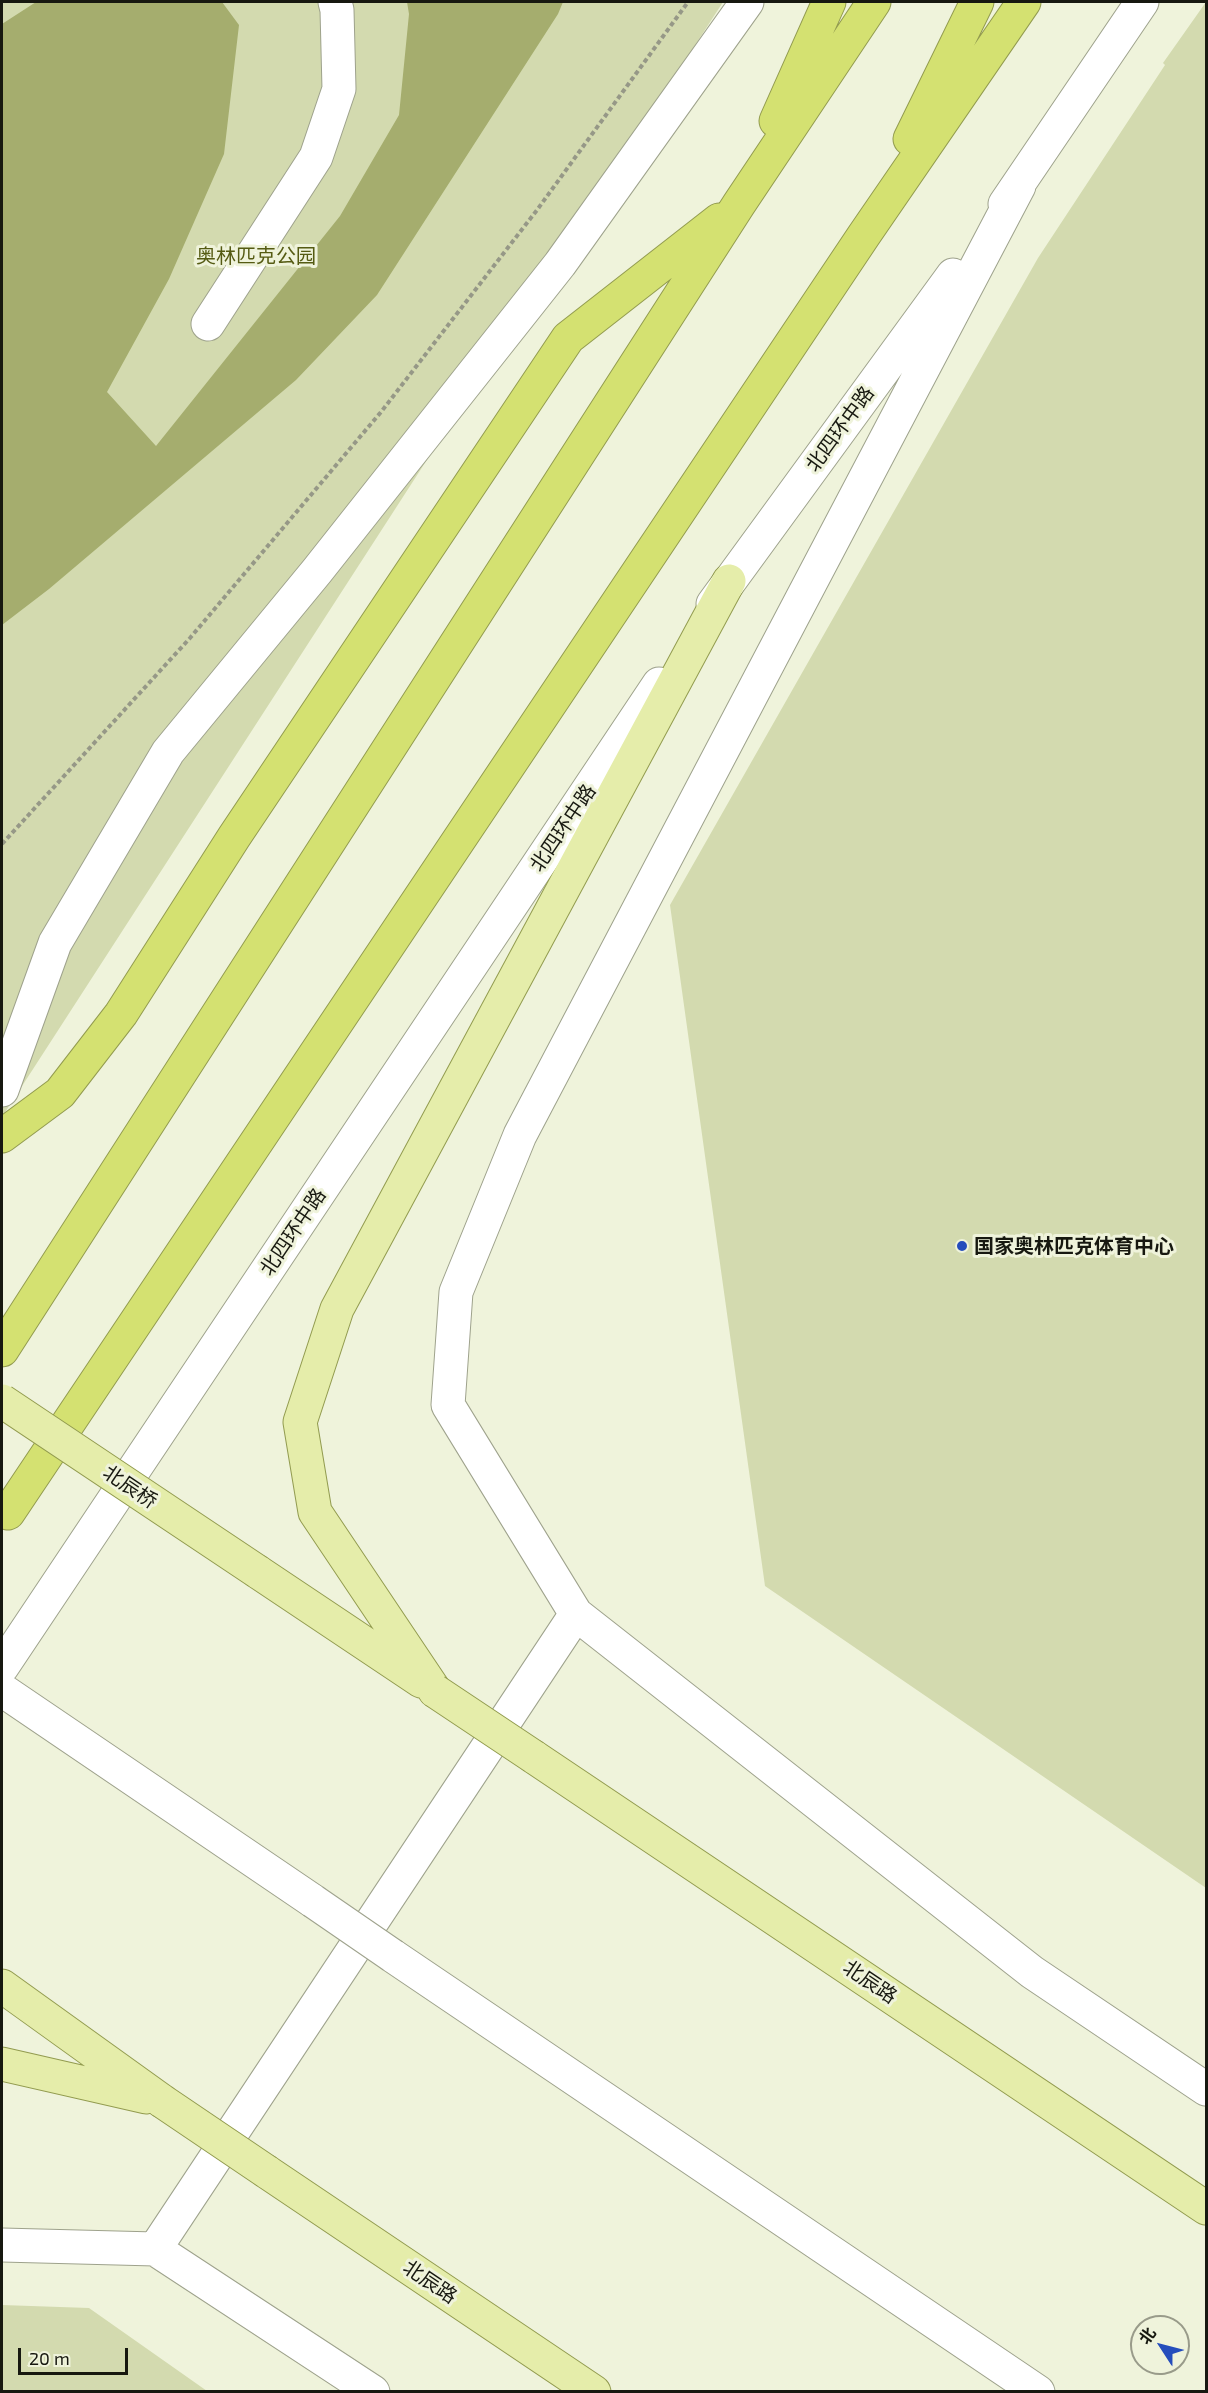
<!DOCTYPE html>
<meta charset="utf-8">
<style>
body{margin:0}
#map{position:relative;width:1208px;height:2393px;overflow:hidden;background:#eff3db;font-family:"Exo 2","Noto Sans SC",sans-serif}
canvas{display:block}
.frame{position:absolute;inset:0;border:3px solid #171810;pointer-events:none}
.north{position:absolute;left:1130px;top:2315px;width:60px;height:60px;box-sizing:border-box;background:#eff3db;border:2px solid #999b8a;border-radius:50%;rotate:306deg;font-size:16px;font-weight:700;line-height:24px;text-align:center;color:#171810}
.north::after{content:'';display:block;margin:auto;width:21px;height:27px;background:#254dbc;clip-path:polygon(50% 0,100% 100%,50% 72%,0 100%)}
.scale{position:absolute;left:18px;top:2348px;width:110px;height:27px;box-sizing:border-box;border:3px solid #171810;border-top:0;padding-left:8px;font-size:18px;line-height:21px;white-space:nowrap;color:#171810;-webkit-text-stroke:4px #eff3db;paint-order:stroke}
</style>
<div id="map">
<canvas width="1208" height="2393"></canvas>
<div class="frame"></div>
<div class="north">北</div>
<div class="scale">20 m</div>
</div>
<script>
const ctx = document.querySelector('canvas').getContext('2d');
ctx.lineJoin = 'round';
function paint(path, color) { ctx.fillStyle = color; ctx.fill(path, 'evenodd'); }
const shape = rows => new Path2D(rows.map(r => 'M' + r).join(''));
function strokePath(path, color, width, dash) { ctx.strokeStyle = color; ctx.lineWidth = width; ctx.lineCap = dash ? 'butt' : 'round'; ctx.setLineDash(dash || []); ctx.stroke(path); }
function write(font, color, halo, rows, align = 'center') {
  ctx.font = font + ' "Exo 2","Noto Sans SC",sans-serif'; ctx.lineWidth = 6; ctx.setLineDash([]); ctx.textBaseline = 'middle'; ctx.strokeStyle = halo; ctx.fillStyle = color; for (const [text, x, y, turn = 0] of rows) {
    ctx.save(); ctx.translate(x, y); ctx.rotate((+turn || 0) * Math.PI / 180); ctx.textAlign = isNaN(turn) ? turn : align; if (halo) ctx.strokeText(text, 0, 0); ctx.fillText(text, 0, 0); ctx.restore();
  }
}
paint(shape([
 [2,2,723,2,2,1117],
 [1206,2,1206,1888,765,1586,670,905,1038,258,1165,65,1163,63],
 [2,2305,89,2308,207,2391,2,2391]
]), '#d3daaf');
paint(shape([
 [36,2,222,2,239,25,224,154,169,279,107,392,156,446,340,216,399,115,409,14,407,2,563,2,558,14,377,295,296,380,49,589,2,625,2,24]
]), '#a5ad6e');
const minor = shape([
 [1019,186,520,1135,456,1292,448,1405,576,1614,1032,1972,1206,2089],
 [1005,204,1142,2],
 [208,324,316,157,339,89,337,10,335,2],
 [713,604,953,275],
 [2,1090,55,943,168,752,317,571,560,264,747,2],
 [2,1667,659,684],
 [2,1690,313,1901],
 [393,1956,1038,2392],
 [2,2245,155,2249],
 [155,2249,576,1614],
 [155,2249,373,2392]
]);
const major = shape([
 [258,1572,421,1681],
 [435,1691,315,1512,300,1422,337,1309,729,581],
 [534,1757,1206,2208],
 [2,1986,162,2101],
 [2,2064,146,2097],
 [267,2172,594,2392]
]);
const highway = shape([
 [776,121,829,2],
 [910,139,977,2],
 [2,1136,60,1093,121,1014,234,837,568,338,719,220],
 [2,1350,739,204,874,2],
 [8,1513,864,235,1024,2]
]);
strokePath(minor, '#9ea28c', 35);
strokePath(major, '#929b4f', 35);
strokePath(highway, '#929b4f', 35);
strokePath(shape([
 [2,844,190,638,381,412,537,210,688,2]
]), '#969887', 4, [4.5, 3]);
strokePath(minor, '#fff', 33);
strokePath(major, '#e5edaa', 33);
strokePath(highway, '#d4e171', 33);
const minorBridge = shape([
 [313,1901,393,1956]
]);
const majorBridge = shape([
 [2,1401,258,1572],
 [435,1691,534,1757],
 [162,2101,267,2172]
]);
strokePath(minorBridge, '#9ea28c', 35, []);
strokePath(majorBridge, '#929b4f', 35, []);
strokePath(minorBridge, '#fff', 33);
strokePath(majorBridge, '#e5edaa', 33);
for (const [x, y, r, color] of [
 [962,1246,6,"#254dbc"]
]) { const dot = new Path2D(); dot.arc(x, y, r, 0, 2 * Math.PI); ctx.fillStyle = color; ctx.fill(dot); strokePath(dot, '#eff3db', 2); }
write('20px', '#555b13', '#eff3db', [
 ["奥林匹克公园",256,256]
]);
write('20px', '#171810', '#eff3db', [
 ["北四环中路",840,429,-54],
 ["北四环中路",563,828,-56],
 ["北四环中路",293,1232,-56],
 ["北辰桥",130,1487,34],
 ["北辰路",870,1982,34],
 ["北辰路",430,2282,34]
]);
write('bold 20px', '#171810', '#eff3db', [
 ["国家奥林匹克体育中心",974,1246]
], 'left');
</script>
